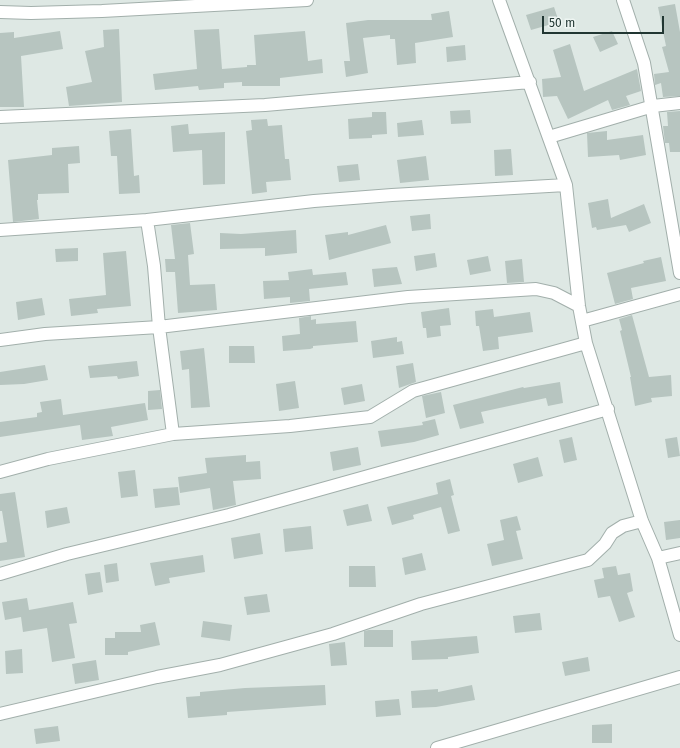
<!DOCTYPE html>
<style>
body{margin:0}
#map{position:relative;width:680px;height:748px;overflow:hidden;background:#dee8e4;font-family:"Fira Sans",sans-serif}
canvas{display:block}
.scale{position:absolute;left:542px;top:16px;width:122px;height:18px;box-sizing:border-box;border:2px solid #213632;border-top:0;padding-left:5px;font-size:12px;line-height:14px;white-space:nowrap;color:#213632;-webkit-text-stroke:3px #eef5f2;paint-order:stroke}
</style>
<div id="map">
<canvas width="680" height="748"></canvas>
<div class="scale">50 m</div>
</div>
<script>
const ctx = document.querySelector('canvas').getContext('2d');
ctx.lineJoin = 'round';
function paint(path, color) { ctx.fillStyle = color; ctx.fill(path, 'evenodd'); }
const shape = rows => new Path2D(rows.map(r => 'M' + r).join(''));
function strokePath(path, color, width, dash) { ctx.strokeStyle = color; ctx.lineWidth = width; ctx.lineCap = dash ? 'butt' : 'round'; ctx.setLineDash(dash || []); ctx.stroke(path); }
paint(shape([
 [675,4,680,32,680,96,663,97,661,83,655,85,654,74,669,72,662,47,666,46,658,7],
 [554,7,559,22,531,30,526,15],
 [449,11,453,37,415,43,416,63,397,65,395,39,390,39,390,35,363,38,368,73,346,77,344,61,350,61,346,23,368,20,432,20,431,14],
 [119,29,122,102,69,106,66,87,92,82,85,51,104,47,103,30],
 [219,29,222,69,247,67,247,65,256,65,254,35,305,31,308,61,322,59,323,73,280,78,280,86,242,86,242,82,224,83,224,88,199,90,198,86,155,90,153,74,197,69,194,30],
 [60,31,63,49,21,56,24,107,0,107,0,33,14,32,14,38],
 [612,31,618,44,600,52,593,37],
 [570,44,584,91,637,69,641,91,626,96,630,105,612,110,608,100,568,119,557,96,543,97,542,79,561,77,553,50],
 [465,45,466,60,447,62,446,47],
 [470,110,471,123,451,124,450,111],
 [680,111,680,152,670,152,669,143,665,143,663,126,668,126,667,112],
 [372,112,386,112,387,134,372,135,372,138,349,139,348,119,372,117],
 [267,119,268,126,282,125,285,159,289,159,291,180,266,182,267,192,252,194,246,131,252,130,251,120],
 [422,120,424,135,398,137,397,123],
 [188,124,189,134,225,132,225,184,203,185,202,150,173,152,171,126],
 [131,129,134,176,139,175,140,193,119,194,117,156,111,156,109,131],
 [607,131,607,140,643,135,646,155,620,160,619,155,588,157,587,133],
 [79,146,80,163,68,164,69,193,38,194,38,200,37,200,39,219,13,222,8,160,52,155,52,148],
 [511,149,513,175,495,176,494,150],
 [426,156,429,180,400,183,397,160],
 [358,164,360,180,339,182,337,166],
 [608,199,611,218,644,204,651,223,629,232,626,225,597,230,596,227,592,228,588,203],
 [430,214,431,229,412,231,410,216],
 [190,223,194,254,188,255,190,285,215,284,217,310,178,313,175,272,166,272,165,259,175,259,171,225],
 [386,225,391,243,329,260,325,235,348,232,348,235],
 [296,230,297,253,265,256,265,248,220,249,220,233,241,234],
 [78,248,78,261,56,262,55,249],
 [126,251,131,306,97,309,98,313,71,316,69,299,106,295,103,253],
 [435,253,437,267,416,271,414,256],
 [488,256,491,271,470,275,467,260],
 [661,257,666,281,631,288,633,299,615,304,607,273,644,263,643,261],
 [522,259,524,282,507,283,505,261],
 [397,267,402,284,374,287,372,269],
 [312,269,313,275,346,272,348,285,309,289,310,301,290,303,290,297,264,299,263,281,289,280,288,272],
 [42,298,45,315,18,320,16,302],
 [449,308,451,325,440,326,441,336,427,338,426,328,423,328,421,312],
 [493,309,494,317,530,312,533,332,498,337,499,349,483,351,479,326,476,326,475,311],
 [632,315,649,377,671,375,672,396,651,398,652,402,635,406,630,377,631,377,620,331,622,330,619,319],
 [311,316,311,320,316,319,316,324,356,321,358,342,313,346,313,348,310,349,283,351,282,336,300,334,299,318],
 [397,337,397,342,402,341,404,354,373,358,371,341],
 [229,346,254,346,255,363,229,363],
 [204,348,210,407,191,408,189,369,182,370,180,351],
 [137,361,139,376,118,379,117,376,90,378,88,366],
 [413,363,416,382,399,388,396,366],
 [45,365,48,380,24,384,0,385,0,372],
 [295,381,299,408,279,411,276,384],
 [560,382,563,403,548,406,546,398,481,412,484,423,460,429,453,405,523,387,524,388],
 [362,384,365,401,344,405,341,388],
 [160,390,162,409,148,410,148,391],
 [441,392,445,413,426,418,422,396],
 [61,399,63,415,145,403,148,420,111,427,113,436,82,440,80,425,0,437,0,422,37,417,37,413,42,412,40,402],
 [435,419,439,435,414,442,381,447,378,431,423,425,422,422],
 [572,437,577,460,564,463,559,440],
 [677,437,680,456,668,458,665,439],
 [358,447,361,465,333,471,330,452],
 [246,455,246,462,260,461,261,479,233,481,236,505,213,510,210,488,180,493,178,477,207,473,205,458],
 [538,457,543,476,518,483,513,464],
 [135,470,138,496,121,498,118,472],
 [450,479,454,495,451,496,460,531,448,534,441,507,413,515,414,519,392,525,387,507,438,494,436,483],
 [178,487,180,505,155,508,153,489],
 [15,492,25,557,0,561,0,543,7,542,2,511,0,511,0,494],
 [368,504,372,521,347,526,343,510],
 [67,507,70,523,47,528,45,511],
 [517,516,521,530,516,531,523,559,492,566,487,544,504,540,500,520],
 [680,520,680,538,666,540,664,522],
 [311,526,313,549,285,552,283,529],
 [260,533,263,554,234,559,231,538],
 [422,553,426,570,405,575,402,558],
 [203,555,205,572,169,578,170,583,155,586,150,563],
 [117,563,119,581,106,583,104,565],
 [349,566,375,566,376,587,349,587],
 [616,566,618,575,630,573,633,591,627,593,635,617,619,622,610,596,598,598,594,580,604,578,602,568],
 [100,572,103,592,88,595,85,574],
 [267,594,270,612,247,615,244,597],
 [27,598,29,610,73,602,77,623,69,624,75,658,52,662,47,628,23,632,21,617,5,620,2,602],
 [540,613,542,630,515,633,513,616],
 [203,621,232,625,230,641,201,637],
 [155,622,160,645,128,652,128,655,105,655,105,638,115,638,115,632,141,632,140,625],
 [369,630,393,630,393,647,364,647,364,631],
 [477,636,479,653,448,657,448,659,412,660,411,641],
 [345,642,347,665,331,666,329,644],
 [22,649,23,673,6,674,5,651],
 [588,657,590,671,565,676,562,662],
 [96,660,99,680,75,684,72,664],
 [325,685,326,705,227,712,227,715,188,718,186,697,200,696,200,692,245,688],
 [472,685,475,700,436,707,412,708,411,691,438,689,438,692],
 [399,699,401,715,376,717,375,701],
 [612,724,612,743,592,743,592,725],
 [58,726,60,741,36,744,34,729]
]), '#b7c5c0');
const minor = shape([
 [499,0,566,185,579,306,586,343,642,521,658,558,680,635],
 [623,0,644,63,680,273],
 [0,12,31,13,102,11,307,0],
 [0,117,265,105,530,82],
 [549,137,653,106,680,103],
 [147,220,154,266,159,327,173,434],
 [0,230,147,220,314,201,392,195,566,185],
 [582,321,680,294],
 [0,340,45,334,159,327,408,297,536,289,554,293,579,306],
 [0,472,48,459,173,434,290,426,370,417,413,391,586,343],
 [658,558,680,553],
 [0,574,67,554,229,515,608,409],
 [0,714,157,677,220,665,333,634,421,604,588,560,605,544,612,533,623,526,642,521],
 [437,748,680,677]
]);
strokePath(minor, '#a2afab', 14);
strokePath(minor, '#fff', 12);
</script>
